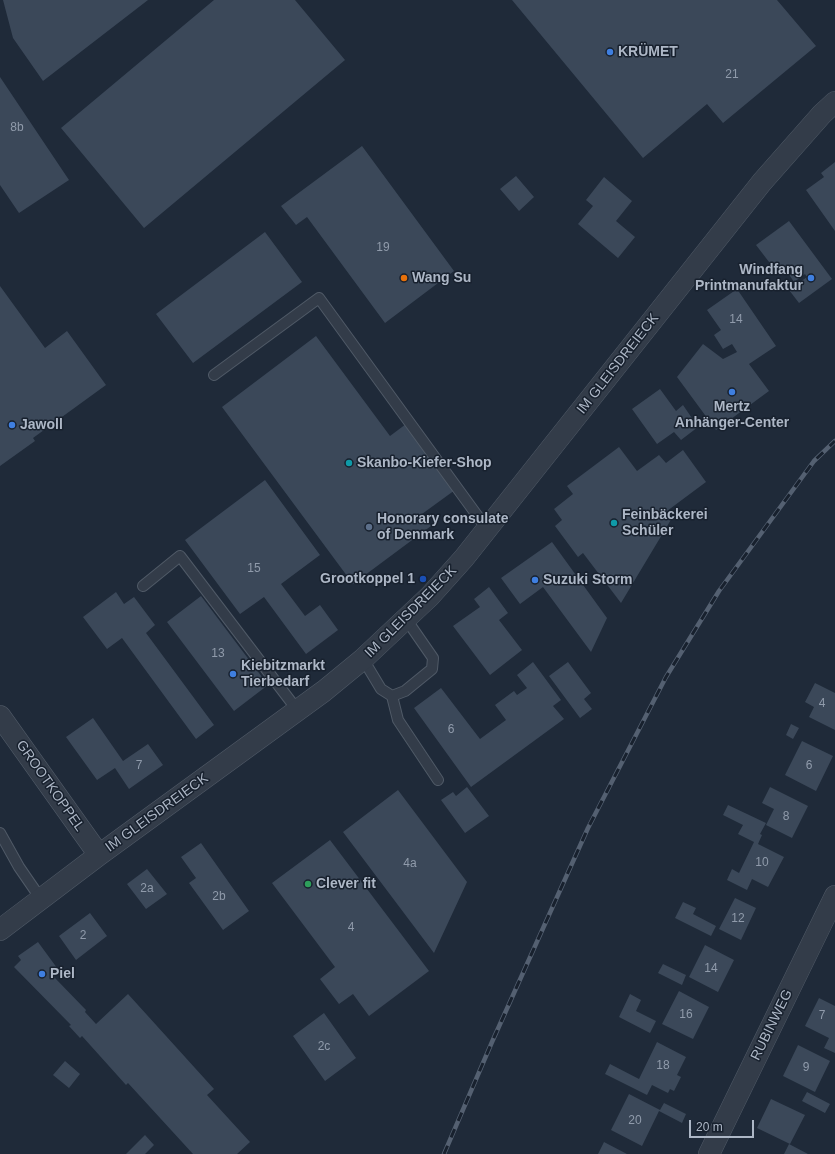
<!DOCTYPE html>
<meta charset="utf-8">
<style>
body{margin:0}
#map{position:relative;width:835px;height:1154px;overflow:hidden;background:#1f2a39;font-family:Arial,sans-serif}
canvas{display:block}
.scale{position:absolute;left:689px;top:1120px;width:65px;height:18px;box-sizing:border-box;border:2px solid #adb7c6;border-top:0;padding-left:5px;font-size:12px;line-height:14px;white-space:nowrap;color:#adb7c6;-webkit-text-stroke:3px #18212e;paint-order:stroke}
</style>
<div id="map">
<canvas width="835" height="1154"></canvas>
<div class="scale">20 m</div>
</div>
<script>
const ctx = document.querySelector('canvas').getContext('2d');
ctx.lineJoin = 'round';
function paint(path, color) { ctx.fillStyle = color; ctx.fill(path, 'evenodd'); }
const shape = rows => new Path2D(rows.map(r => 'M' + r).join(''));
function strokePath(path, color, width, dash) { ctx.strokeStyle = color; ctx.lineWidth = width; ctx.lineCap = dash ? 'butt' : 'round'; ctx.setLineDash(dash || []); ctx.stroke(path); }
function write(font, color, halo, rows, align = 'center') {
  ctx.font = font + ' Arial,sans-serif'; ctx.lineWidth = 3; ctx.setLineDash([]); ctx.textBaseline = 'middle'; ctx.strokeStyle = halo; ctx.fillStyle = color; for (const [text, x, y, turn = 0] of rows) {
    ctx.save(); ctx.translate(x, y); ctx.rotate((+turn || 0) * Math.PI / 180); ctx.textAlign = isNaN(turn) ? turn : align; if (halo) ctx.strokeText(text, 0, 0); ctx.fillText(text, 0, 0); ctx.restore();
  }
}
paint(shape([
 [3,0,148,0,43,81,13,38],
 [214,0,295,0,345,60,144,228,61,128],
 [512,0,777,0,816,46,723,123,707,104,643,158],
 [0,77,69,180,19,213,0,185],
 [362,146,454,271,385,323,307,217,296,225,281,206],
 [835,162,835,231,806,190,824,177,821,173],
 [516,176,534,197,519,211,500,189],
 [604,177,632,201,616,221,635,237,618,258,578,224,593,206,586,200],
 [789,221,832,279,799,303,789,290,807,277,805,274,794,282,786,270,779,275,756,245],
 [265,232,302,282,193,363,156,314],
 [0,286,45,348,67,331,106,385,33,438,35,441,0,466],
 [737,289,776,346,749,364,769,391,716,430,677,377,703,344,723,359,737,352,732,344,723,349,714,335,721,330,707,310],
 [316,336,390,436,406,424,455,490,422,514,431,526,353,584,222,407],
 [660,389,676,411,683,405,698,427,681,440,674,432,657,444,632,409],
 [619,447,637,471,659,455,666,463,683,450,706,482,667,511,672,518,621,603,583,553,578,557,555,526,562,520,554,509,573,494,567,486],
 [265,480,320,555,281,584,305,616,320,605,338,630,306,654,264,597,240,614,185,540],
 [552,542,607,618,591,652,543,587,520,604,501,578],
 [489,587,508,613,499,620,522,650,490,675,453,626,480,607,474,599],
 [116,592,124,604,134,597,155,625,146,633,214,725,196,739,122,638,107,649,83,617],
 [201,596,268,685,234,711,167,622],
 [533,662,561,700,553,706,564,719,471,787,414,708,441,688,480,739,506,720,495,705,514,691,517,695,527,688,517,675],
 [568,662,591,693,584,699,592,709,580,718,549,676],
 [815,683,835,693,835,730,809,717,814,707,805,702],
 [93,718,123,761,148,744,163,765,129,789,115,768,97,780,66,737],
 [791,724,799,728,793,739,786,735],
 [802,741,833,756,816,791,785,775],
 [467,787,489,816,465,833,441,800,453,792,456,796],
 [770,787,808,806,792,838,766,825,774,809,762,803],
 [398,790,467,882,434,953,343,832],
 [728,805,766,823,760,834,762,835,758,844,784,857,768,887,752,879,747,890,727,880,732,869,739,873,754,842,738,834,743,825,723,815],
 [330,840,429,971,369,1016,353,994,339,1004,320,979,335,967,272,883],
 [201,843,249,911,223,930,189,883,196,878,181,857],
 [147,869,167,894,146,909,127,884],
 [735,898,756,908,741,940,719,929],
 [683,902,696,908,693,914,716,926,711,936,675,918],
 [90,913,107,936,76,960,59,936],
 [38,942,60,972,54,977,86,1010,85,1012,96,1024,128,994,214,1089,207,1095,250,1142,237,1154,193,1154,128,1083,126,1085,82,1036,80,1038,69,1026,71,1025,14,967,21,960,18,956],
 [705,945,734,960,718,992,689,977],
 [663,964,686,975,682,985,658,973],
 [679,991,709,1007,693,1039,662,1024],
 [630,994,641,1000,636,1011,656,1021,650,1033,619,1017],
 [819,998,835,1006,835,1053,824,1048,829,1038,805,1026],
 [324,1013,356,1058,325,1081,293,1036],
 [657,1042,686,1057,677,1075,681,1077,674,1091,670,1089,668,1093,652,1085,647,1095,605,1074,610,1064,639,1079],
 [798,1045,830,1061,815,1092,783,1076],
 [65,1061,80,1074,69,1088,53,1075],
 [807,1092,830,1104,825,1113,802,1101],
 [629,1094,660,1110,664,1103,686,1114,682,1123,659,1111,642,1146,611,1130],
 [771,1099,805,1115,790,1144,757,1128],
 [145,1135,154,1145,145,1154,126,1154],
 [604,1142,627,1154,598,1154],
 [789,1144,808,1154,784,1154]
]), '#3b4859');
const lane = shape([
 [214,375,319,298,487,529],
 [143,586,180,556,298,711],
 [363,659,381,689,392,696,405,691,432,669,433,658,406,619],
 [392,696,398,720,438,780],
 [0,833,19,867,41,899]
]);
const street = shape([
 [0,716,99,855],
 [0,930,99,855,324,691,363,659,430,596,464,558,762,182,822,114,835,102],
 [709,1154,835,896]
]);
strokePath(lane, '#505a67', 12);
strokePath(street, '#505a67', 22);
strokePath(lane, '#333c49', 10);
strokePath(street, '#333c49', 21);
const rail = shape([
 [444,1154,492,1042,588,828,666,677,719,591,814,461,835,441]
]);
strokePath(rail, '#546071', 4.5);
strokePath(rail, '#18212e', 3, [9]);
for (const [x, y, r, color] of [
 [610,52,4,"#3f7fe0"],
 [404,278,4,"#e8710a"],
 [811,278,4,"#3f7fe0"],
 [732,392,4,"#3f7fe0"],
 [12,425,4,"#3f7fe0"],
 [349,463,4,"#0f9aa8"],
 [614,523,4,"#0f9aa8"],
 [369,527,4,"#5c6f8a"],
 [423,579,4,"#1a4fb4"],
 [535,580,4,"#3f7fe0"],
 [233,674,4,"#3f7fe0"],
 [308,884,4,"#2e9e5b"],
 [42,974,4,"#3f7fe0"]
]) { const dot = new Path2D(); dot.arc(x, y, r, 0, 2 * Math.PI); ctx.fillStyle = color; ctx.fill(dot); strokePath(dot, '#18212e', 1.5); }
write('12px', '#909bab', null, [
 ["21",732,75],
 ["8b",17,128],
 ["19",383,248],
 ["14",736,320],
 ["15",254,569],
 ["13",218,654],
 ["4",822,704],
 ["6",451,730],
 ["7",139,766],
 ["6",809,766],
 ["8",786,817],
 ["10",762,863],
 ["4a",410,864],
 ["2a",147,889],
 ["2b",219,897],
 ["12",738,919],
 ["4",351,928],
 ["2",83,936],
 ["14",711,969],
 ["16",686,1015],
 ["7",822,1016],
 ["2c",324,1047],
 ["18",663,1066],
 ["9",806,1068],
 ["20",635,1121]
]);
write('bold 14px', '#adb7c6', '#18212e', [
 ["KRÜMET",618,52],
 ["Windfang",803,270,"right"],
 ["Printmanufaktur",803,286,"right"],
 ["Wang Su",412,278],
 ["Mertz",732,407,"center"],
 ["Anhänger-Center",732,423,"center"],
 ["Jawoll",20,425],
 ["Skanbo-Kiefer-Shop",357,463],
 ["Feinbäckerei",622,515],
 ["Schüler",622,531],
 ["Honorary consulate",377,519],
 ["of Denmark",377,535],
 ["Grootkoppel 1",415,579,"right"],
 ["Suzuki Storm",543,580],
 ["Kiebitzmarkt",241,666],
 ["Tierbedarf",241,682],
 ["Clever fit",316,884],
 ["Piel",50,974]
], 'left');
write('14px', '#adb7c6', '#18212e', [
 ["IM GLEISDREIECK",618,364,-52],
 ["IM GLEISDREIECK",411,612,-45],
 ["GROOTKOPPEL",50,786,55],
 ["IM GLEISDREIECK",157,813,-36],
 ["RUBINWEG",772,1025,-64]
]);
</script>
